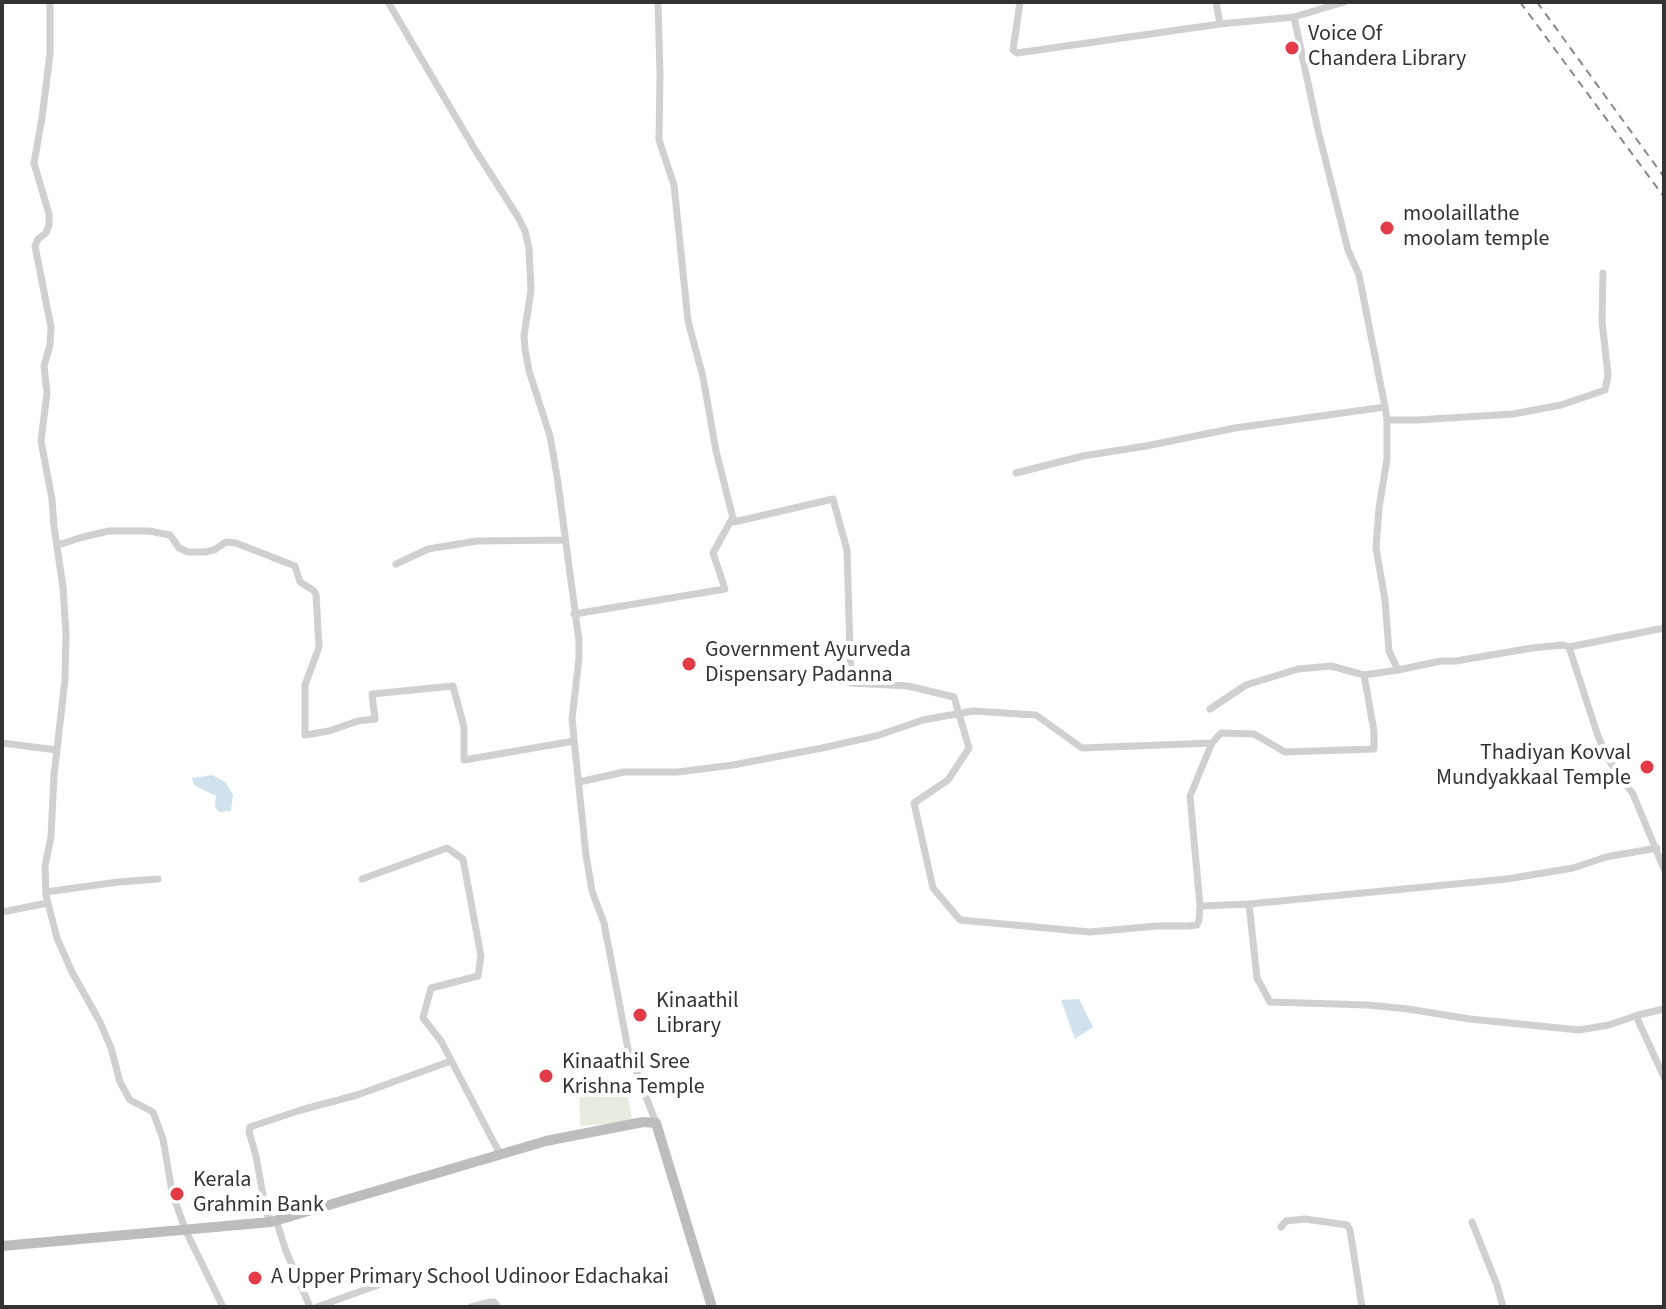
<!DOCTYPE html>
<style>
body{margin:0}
#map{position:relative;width:1666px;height:1309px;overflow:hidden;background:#fff;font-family:"Source Sans 3",sans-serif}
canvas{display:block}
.frame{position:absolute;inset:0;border:4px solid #333;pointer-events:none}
</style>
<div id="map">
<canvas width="1666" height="1309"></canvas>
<div class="frame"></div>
</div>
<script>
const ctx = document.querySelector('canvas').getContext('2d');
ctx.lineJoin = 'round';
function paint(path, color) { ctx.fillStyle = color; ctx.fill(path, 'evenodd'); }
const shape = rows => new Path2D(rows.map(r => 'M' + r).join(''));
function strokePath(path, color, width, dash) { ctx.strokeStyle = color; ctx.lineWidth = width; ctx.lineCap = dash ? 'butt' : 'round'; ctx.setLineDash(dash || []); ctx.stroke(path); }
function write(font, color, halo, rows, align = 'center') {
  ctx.font = font + ' "Source Sans 3",sans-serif'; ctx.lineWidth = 8; ctx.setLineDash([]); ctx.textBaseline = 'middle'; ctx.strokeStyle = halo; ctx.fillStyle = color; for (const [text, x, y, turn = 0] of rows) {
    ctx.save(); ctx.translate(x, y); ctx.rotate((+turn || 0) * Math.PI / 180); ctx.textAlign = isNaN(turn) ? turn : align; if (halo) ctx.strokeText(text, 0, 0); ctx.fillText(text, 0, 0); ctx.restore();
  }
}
paint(shape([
 [579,1081,625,1081,632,1119,607,1124,580,1126]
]), '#e6ecdf');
paint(shape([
 [212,775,225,782,233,795,231,811,219,812,215,807,216,796,194,785,192,778],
 [1079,999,1093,1027,1075,1039,1061,1000]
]), '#cfe2ee');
strokePath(shape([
 [50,2,50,54,42,118,34,163,49,214,49,225,46,233,38,239,35,246,51,327,50,345,44,366,47,393,41,441,52,499,54,527,63,587,66,634,65,680,54,775,51,837,45,866,46,895,57,938,72,972,100,1022,111,1048,120,1082,130,1100,153,1112,163,1139,172,1192,185,1229,223,1307],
 [388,2,474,148,518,217,525,231,529,248,531,290,524,336,525,349,529,371,550,436,557,476,579,641,579,658,572,719,586,855,592,891,604,923,628,1049,656,1123],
 [658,2,660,74,659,140,674,185,688,321,703,377,716,451,734,522,833,499,847,550,851,683,908,686,954,697,969,748,948,780,914,803,933,888,960,920,1090,932,1157,926,1189,926,1197,925,1199,920,1200,906],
 [1020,2,1013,50,1017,53,1220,24],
 [1216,2,1220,24,1294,17,1318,130,1348,250,1359,275,1385,407,1387,420,1387,459,1379,508,1376,548,1385,600,1389,651,1398,670,1441,661,1456,661,1532,648,1563,645,1569,647,1598,736,1607,758,1633,794,1664,869],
 [1294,17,1344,2],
 [1387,420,1417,420,1513,414,1561,405,1605,390,1608,375,1602,321,1603,273],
 [1016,473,1083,456,1146,446,1235,428,1385,407],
 [58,545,83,537,109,531,149,531,170,535,179,548,188,552,205,552,214,550,226,542,236,543,295,566,300,582,313,590,316,594,319,647,305,685,305,735,329,731,358,721,375,719,372,694,453,686,464,727,464,760,574,741],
 [396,564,428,549,477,541,565,540],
 [574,614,725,589,713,553,733,517],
 [1569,647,1664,628],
 [1398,670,1364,675,1374,731,1374,749,1285,752,1254,734,1221,733,1212,743,1190,796,1200,906,1249,904,1257,978,1270,1002,1368,1005,1408,1009,1470,1019,1579,1030,1609,1025,1638,1015,1664,1009],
 [1210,709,1246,685,1298,669,1331,666,1364,675],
 [2,743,57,750],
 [579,782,624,772,678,772,733,765,822,748,876,736,923,720,973,711,1036,715,1082,748,1212,743],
 [362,879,447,848,463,859,481,956,478,976,431,988,423,1018,441,1041,500,1154],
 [46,892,118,882,158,879],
 [1249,904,1507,879,1573,868,1606,857,1657,848],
 [2,912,48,903],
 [1636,1016,1664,1077],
 [276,1220,286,1251,310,1307],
 [271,1222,266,1212,256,1156,249,1132,250,1127,301,1110,357,1095,451,1061],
 [1472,1222,1497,1285,1503,1307],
 [1281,1227,1286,1221,1305,1219,1347,1225,1350,1230,1362,1307],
 [317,1307,378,1285],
 [471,1307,490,1302,494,1302,498,1307]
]), '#d0d0d0', 7);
strokePath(shape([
 [2,1246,271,1222,546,1141,643,1122,656,1123,712,1307]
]), '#bdbdbd', 10);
strokePath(shape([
 [1520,2,1664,197],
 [1537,2,1664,177]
]), '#888', 2, [8, 6]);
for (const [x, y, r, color] of [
 [1292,48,8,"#e63946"],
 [1387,228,8,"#e63946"],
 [689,664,8,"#e63946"],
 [1647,767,8,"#e63946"],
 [640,1015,8,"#e63946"],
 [546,1076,8,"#e63946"],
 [177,1194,8,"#e63946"],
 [255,1278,8,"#e63946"]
]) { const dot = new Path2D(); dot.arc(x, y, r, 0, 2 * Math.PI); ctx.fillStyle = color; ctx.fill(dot); strokePath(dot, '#fff', 3); }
write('22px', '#333', '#fff', [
 ["Voice Of",1308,35],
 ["Chandera Library",1308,60],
 ["moolaillathe",1403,215],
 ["moolam temple",1403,240],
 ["Government Ayurveda",705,651],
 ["Dispensary Padanna",705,676],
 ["Thadiyan Kovval",1631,754,"right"],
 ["Mundyakkaal Temple",1631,779,"right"],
 ["Kinaathil",656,1002],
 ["Library",656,1027],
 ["Kinaathil Sree",562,1063],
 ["Krishna Temple",562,1088],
 ["Kerala",193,1181],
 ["Grahmin Bank",193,1206],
 ["A Upper Primary School Udinoor Edachakai",271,1278]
], 'left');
</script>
